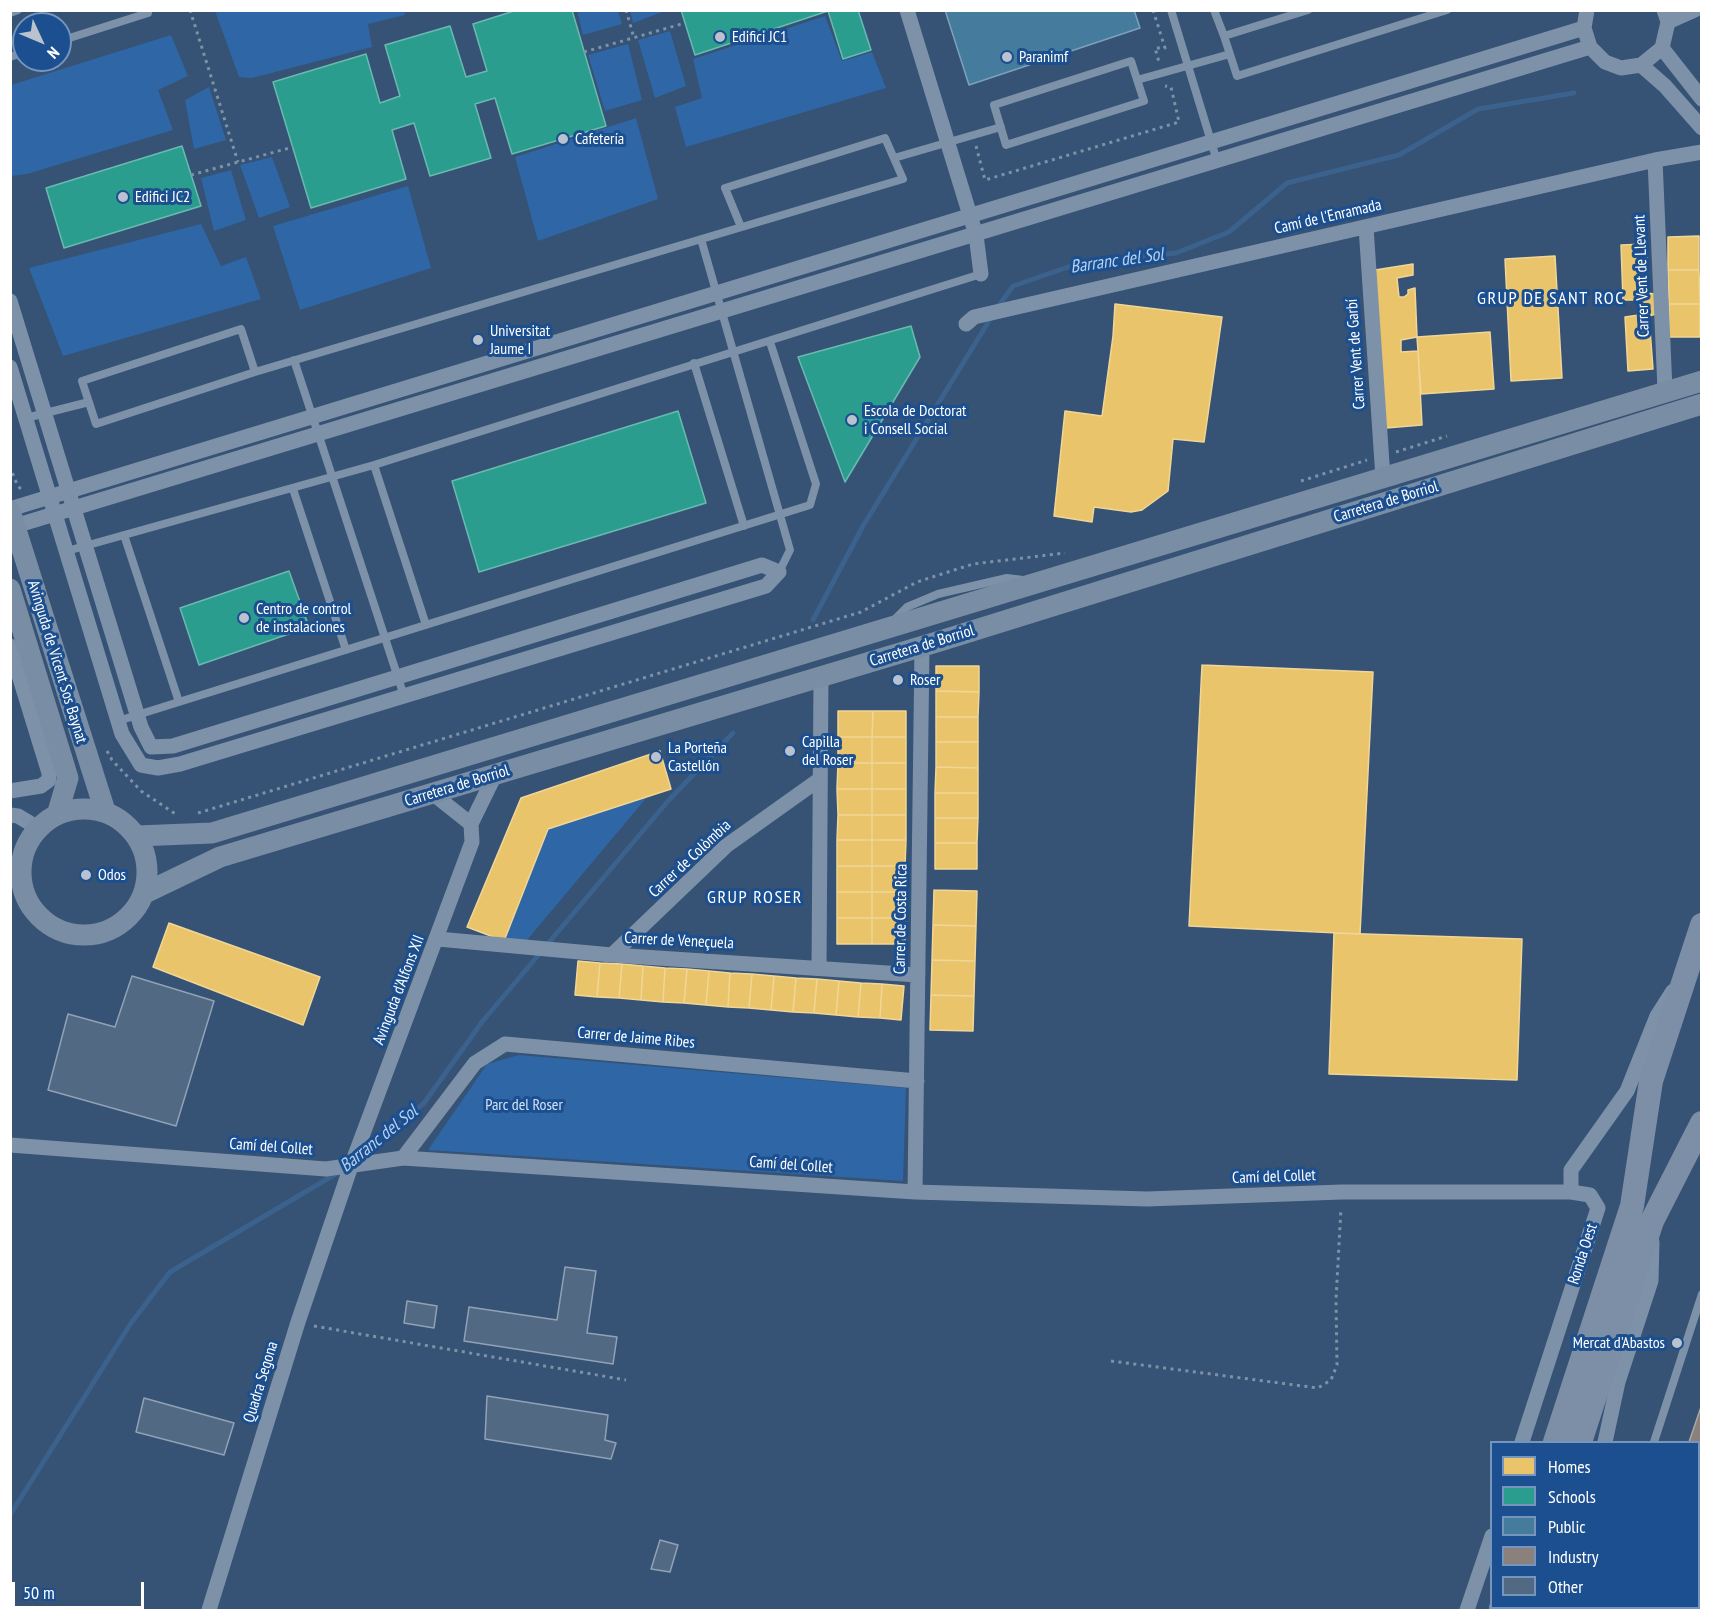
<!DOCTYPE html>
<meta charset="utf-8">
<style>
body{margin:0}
#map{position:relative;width:1712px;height:1621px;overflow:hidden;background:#365274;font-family:"PT Sans Narrow",sans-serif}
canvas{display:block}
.frame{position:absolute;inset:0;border:12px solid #fff;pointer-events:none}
.legend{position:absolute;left:1490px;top:1441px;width:210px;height:168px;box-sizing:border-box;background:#1b4f8f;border:2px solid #7695bc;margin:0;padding:8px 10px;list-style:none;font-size:18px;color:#fff}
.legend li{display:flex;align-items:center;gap:12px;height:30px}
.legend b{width:30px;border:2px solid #7695bc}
.north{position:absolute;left:12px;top:12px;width:60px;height:60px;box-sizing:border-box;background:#1b4f8f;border:2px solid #7695bc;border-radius:50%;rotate:134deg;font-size:16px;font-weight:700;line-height:24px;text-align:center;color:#fff}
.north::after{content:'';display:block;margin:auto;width:21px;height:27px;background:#b9c2ce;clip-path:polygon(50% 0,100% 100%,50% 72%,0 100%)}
.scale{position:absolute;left:12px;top:1582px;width:132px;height:27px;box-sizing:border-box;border:3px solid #fff;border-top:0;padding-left:8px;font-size:18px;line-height:21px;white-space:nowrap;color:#fff;-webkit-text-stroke:4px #1b4f8f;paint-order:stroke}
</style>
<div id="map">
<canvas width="1712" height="1621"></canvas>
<div class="frame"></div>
<ul class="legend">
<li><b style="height:16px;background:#e9c46a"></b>Homes</li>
<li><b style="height:16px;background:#2a9d8f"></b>Schools</li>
<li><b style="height:16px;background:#457b9d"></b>Public</li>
<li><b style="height:16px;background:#8a817c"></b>Industry</li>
<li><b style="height:16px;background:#526984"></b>Other</li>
</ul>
<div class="north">N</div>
<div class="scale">50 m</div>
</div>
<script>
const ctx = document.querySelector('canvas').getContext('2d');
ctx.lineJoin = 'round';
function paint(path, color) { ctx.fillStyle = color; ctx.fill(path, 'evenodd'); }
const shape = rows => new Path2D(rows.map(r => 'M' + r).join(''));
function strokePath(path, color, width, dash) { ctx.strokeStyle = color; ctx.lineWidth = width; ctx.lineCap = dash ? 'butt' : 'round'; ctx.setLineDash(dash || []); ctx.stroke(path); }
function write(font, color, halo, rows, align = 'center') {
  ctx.font = font + ' "PT Sans Narrow",sans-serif'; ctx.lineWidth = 6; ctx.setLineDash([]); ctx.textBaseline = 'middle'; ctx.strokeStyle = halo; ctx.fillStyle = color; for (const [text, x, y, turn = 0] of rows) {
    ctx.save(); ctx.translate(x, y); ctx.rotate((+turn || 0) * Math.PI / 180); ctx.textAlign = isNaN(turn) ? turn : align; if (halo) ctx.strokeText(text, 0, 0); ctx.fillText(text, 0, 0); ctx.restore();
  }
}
paint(shape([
 [404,11,405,15,368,24,372,47,252,78,239,77,215,11],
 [577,11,618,11,622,24,583,35],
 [665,11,633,23,630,11,630,10],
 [825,16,842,61,872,52,886,88,686,147,675,107,702,98,693,59],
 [670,31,686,86,655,98,638,40],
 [171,35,188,76,158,90,173,130,27,174,11,176,11,85],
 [628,44,642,100,605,111,588,55],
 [209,87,226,140,194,149,185,100],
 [636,118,658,199,538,241,515,157],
 [272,157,290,207,259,218,240,165],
 [231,170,246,220,214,231,201,178],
 [408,186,431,268,300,310,273,226],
 [201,224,221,266,246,257,261,299,63,356,29,268],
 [648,796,527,940,504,941,548,829],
 [519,1055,906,1088,903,1181,428,1150,487,1064]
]), '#2f66a5');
const homes = shape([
 [1699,236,1699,270,1668,270,1668,237,1699,236],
 [1647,244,1647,293,1655,294,1656,314,1649,316,1653,369,1628,371,1625,317,1639,315,1638,300,1623,300,1621,245,1647,244],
 [1555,256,1562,378,1511,381,1505,259,1555,256],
 [1413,264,1413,275,1397,278,1399,297,1404,297,1408,294,1408,290,1415,288,1417,337,1401,340,1401,352,1418,351,1422,425,1386,428,1375,270,1413,264],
 [1668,270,1699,270,1700,304,1669,304,1668,270],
 [1115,304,1222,317,1204,442,1173,439,1168,491,1142,510,1131,512,1094,507,1092,522,1054,516,1065,411,1102,416,1113,336,1115,304],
 [1669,304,1700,304,1700,337,1669,337,1669,304],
 [1490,332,1494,389,1421,394,1417,337,1490,332],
 [1202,665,1373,672,1360,934,1189,926,1202,665],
 [936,666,979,666,979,692,936,691,936,666],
 [936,691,979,692,978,717,936,717,936,691],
 [838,711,873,711,872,737,838,737,838,711],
 [873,711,906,711,906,737,872,737,873,711],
 [936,717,978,717,978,742,936,742,936,717],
 [838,737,872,737,872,763,838,763,838,737],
 [872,737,906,737,906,763,872,763,872,737],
 [936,742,978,742,978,768,936,767,936,742],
 [660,751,671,789,548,829,504,941,467,927,521,798,660,751],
 [838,763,872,763,872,789,837,789,838,763],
 [872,763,906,763,906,789,872,789,872,763],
 [936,767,978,768,978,793,935,793,936,767],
 [837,789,872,789,872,815,838,815,837,789],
 [872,789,906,789,906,815,872,815,872,789],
 [935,793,978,793,978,818,935,818,935,793],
 [838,815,872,815,872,840,837,840,838,815],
 [872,815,906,815,906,840,872,840,872,815],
 [935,818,978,818,977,843,935,843,935,818],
 [837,840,872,840,872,866,837,866,837,840],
 [872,840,906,840,905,866,872,866,872,840],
 [935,843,977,843,977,869,935,869,935,843],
 [837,866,872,866,872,892,837,892,837,866],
 [872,866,905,866,905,892,872,892,872,866],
 [934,890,977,891,976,926,933,925,934,890],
 [837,892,872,892,872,918,837,918,837,892],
 [872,892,905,892,905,918,872,918,872,892],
 [837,918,872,918,872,944,837,944,837,918],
 [872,918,905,918,905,944,872,944,872,918],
 [169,923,320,977,303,1025,153,967,169,923],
 [933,925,976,926,975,961,932,960,933,925],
 [1334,933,1522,939,1517,1080,1329,1074,1334,933],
 [932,960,975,961,974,996,931,995,932,960],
 [578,961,600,963,597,997,575,995,578,961],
 [600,963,622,964,619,998,597,997,600,963],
 [622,964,643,966,641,1000,619,998,622,964],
 [643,966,665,968,663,1002,641,1000,643,966],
 [665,968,687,969,684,1003,663,1002,665,968],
 [687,969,709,971,706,1005,684,1003,687,969],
 [709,971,730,973,728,1007,706,1005,709,971],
 [730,973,752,974,749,1008,728,1007,730,973],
 [752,974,774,976,771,1010,749,1008,752,974],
 [774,976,796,978,793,1012,771,1010,774,976],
 [796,978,817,979,814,1013,793,1012,796,978],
 [817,979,839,981,836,1015,814,1013,817,979],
 [839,981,861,983,858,1017,836,1015,839,981],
 [861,983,882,984,880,1018,858,1017,861,983],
 [882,984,904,986,901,1020,880,1018,882,984],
 [931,995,974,996,973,1031,930,1030,931,995]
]);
paint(homes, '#e9c46a');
strokePath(homes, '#f0d697', 1.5);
const schools = shape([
 [517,10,572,10,606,126,512,154,495,98,475,104,491,158,430,176,414,123,392,130,406,179,311,208,273,82,366,54,380,103,400,96,385,45,450,26,466,77,487,71,473,24,517,10],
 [681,10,858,10,871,50,843,59,828,11,695,55,681,10],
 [182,146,201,206,64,248,46,188,182,146],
 [911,326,920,357,845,482,798,357,911,326],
 [678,411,706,503,479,572,452,481,678,411],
 [289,571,309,627,199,665,180,608,289,571]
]);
paint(schools, '#2a9d8f');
strokePath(schools, '#6abab1', 1.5);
const public = shape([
 [945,10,1134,10,1140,28,969,85,945,10]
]);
paint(public, '#457b9d');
strokePath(public, '#7da3ba', 1.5);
const industry = shape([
 [1702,1404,1702,1610,1636,1610,1637,1608,1698,1608,1698,1442,1689,1442,1702,1404]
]);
paint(industry, '#8a817c');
strokePath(industry, '#ada7a3', 1.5);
strokePath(shape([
 [997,308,1013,286,1080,263,1176,253,1229,232,1287,183,1399,155,1478,109,1574,93],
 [813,620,863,526,992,316],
 [359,1158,424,1103,482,1022,668,801,733,733],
 [10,1515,131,1323,170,1272,339,1172]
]), '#3b618d', 5);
const building = shape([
 [132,976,214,1001,176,1126,48,1090,68,1014,115,1027,132,976],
 [565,1267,596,1271,587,1333,617,1337,613,1364,464,1341,469,1307,557,1320,565,1267],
 [407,1301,437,1306,434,1328,404,1323,407,1301],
 [487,1396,608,1415,605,1440,616,1443,611,1459,485,1439,487,1396],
 [144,1398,234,1423,224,1455,136,1432,144,1398],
 [660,1540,678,1545,670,1572,651,1569,660,1540]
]);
paint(building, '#526984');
strokePath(building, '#92a2b6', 1.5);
strokePath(shape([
 [190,10,238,162],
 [626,10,634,38],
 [1153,10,1165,48,1155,48,1159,62],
 [584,52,685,23],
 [976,146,985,180,1179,122,1171,87,1165,86],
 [191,175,293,147],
 [1396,452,1447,436],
 [10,466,15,480,21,490],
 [1301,481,1367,460],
 [107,751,112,760,141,791,177,815],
 [198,813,861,612,917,582,973,564,1065,553],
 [314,1326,626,1380],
 [1111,1361,1318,1388,1331,1380,1337,1365,1336,1300,1341,1208]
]), '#7d92a8', 3, [3, 4.5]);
strokePath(shape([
 [1171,10,1217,161],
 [1214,10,1224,36],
 [1308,10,1224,36,1237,76,1447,10],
 [10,13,18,10],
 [60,41,148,13,148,10],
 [10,57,24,52],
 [1131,61,1144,101,1006,145,994,105,1131,61],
 [1137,80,1230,54],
 [894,158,1001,127],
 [701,239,790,550,779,572],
 [241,329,255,372,96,424,82,381,241,329],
 [294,360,404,696],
 [694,363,744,526],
 [255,372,903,179,885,138,725,188,741,227],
 [26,418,89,402],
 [374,465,426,625],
 [293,489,346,650],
 [124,535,179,702],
 [67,551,374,465,981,274],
 [895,619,907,607,938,594,1007,578,1023,580],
 [118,721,810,505,816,484,770,342],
 [1654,1442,1702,1294],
 [1601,1610,1602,1608]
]), '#7d92a8', 8);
strokePath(shape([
 [907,10,976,235,981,274],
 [1587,10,1584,28,1590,47,1605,62,1621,68,1641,65,1662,48,1668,22,1664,10],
 [1668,22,1695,10],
 [1662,48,1702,99],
 [1641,65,1665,86,1702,128],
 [1655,160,1665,390],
 [1366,227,1383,478],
 [10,301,141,727,151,747,173,746,762,565,779,572,766,586,180,764,158,768,141,765,122,734,10,367],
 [966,324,974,317,1655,160,1702,152],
 [10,509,1584,28],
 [15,526,1590,47],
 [10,646,49,773,49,780,41,786,10,791],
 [432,793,471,824],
 [10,815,18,816,38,828],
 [438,939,612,955,918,975],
 [612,955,726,846,820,779],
 [819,968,821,676],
 [10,1145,326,1169,403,1158,915,1192,1147,1199,1342,1192,1571,1192],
 [403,1158,475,1063,505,1044,917,1081],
 [915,1192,922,646],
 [1522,1442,1598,1208,1590,1195,1571,1192,1571,1170,1627,1091,1657,1016,1673,991],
 [1605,1442,1618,1382,1651,1281,1652,1242],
 [209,1610,298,1322,351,1166,472,842,471,824,495,775],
 [1467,1610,1492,1536],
 [1550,1610,1551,1608]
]), '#7d92a8', 15);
strokePath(shape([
 [10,511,105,811],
 [10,589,68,778,57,815],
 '21 872a63 63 0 1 1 126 0a63 63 0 1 1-126 0Z',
 [137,836,212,833,1702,381],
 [145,893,220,857,940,641,1702,404]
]), '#798da4', 21);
strokePath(shape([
 [1555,1442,1632,1206,1651,1081,1702,925],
 [1580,1442,1652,1221,1702,1123],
 [1501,1610,1501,1608],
 [1525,1610,1526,1608]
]), '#7d8ea7', 24);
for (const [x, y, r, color] of [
 [720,37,6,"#b9c2ce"],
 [1007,57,6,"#b9c2ce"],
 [563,139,6,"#b9c2ce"],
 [123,197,6,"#b9c2ce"],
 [478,340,6,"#b9c2ce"],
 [852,420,6,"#b9c2ce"],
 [244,618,6,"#b9c2ce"],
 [898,680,6,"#b9c2ce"],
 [790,751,6,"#b9c2ce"],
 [656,757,6,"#b9c2ce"],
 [86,875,6,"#b9c2ce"],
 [1677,1343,6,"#b9c2ce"]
]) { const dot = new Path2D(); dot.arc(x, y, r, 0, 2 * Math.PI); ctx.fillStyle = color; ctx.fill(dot); strokePath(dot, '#1b4f8f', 2); }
write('16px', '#fff', '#1b4f8f', [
 ["Edifici JC1",732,37],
 ["Paranimf",1019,57],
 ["Cafetería",575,139],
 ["Edifici JC2",135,197],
 ["Universitat",490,331],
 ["Jaume I",490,349],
 ["Escola de Doctorat",864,411],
 ["i Consell Social",864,429],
 ["Centro de control",256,609],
 ["de instalaciones",256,627],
 ["Roser",910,680],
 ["Capilla",802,742],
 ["del Roser",802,760],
 ["La Porteña",668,748],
 ["Castellón",668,766],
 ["Odos",98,875],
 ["Mercat d'Abastos",1665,1343,"right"]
], 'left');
write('16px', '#fff', '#1b4f8f', [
 ["Camí de l'Enramada",1328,217,-13],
 ["Carrer Vent de Llevant",1642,276,-92],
 ["Carrer Vent de Garbí",1356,354,-94],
 ["Carretera de Borriol",1386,502,-17],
 ["Carretera de Borriol",922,646,-17],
 ["Avinguda de Vicent Sos Baynat",57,662,73],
 ["Carretera de Borriol",457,786,-17],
 ["Carrer de Colòmbia",690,859,-43],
 ["Carrer de Costa Rica",901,919,-89],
 ["Carrer de Veneçuela",679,941,3],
 ["Avinguda d'Alfons XII",399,990,-69],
 ["Carrer de Jaime Ribes",636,1038,5],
 ["Camí del Collet",271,1147,4],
 ["Camí del Collet",791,1165,4],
 ["Camí del Collet",1274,1177,-2],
 ["Ronda Oest",1583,1254,-72],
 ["Quadra Segona",261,1382,-73]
]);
write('16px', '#cfe3fa', '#1b4f8f', [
 ["Parc del Roser",524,1105]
]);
write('italic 18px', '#b5d3f5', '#1b4f8f', [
 ["Barranc del Sol",1117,261,-8],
 ["Barranc del Sol",379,1139,-39]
]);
ctx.letterSpacing = '1.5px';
write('18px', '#fff', '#1b4f8f', [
 ["GRUP DE SANT ROC",1551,299],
 ["GRUP ROSER",755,898]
]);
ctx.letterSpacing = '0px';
</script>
